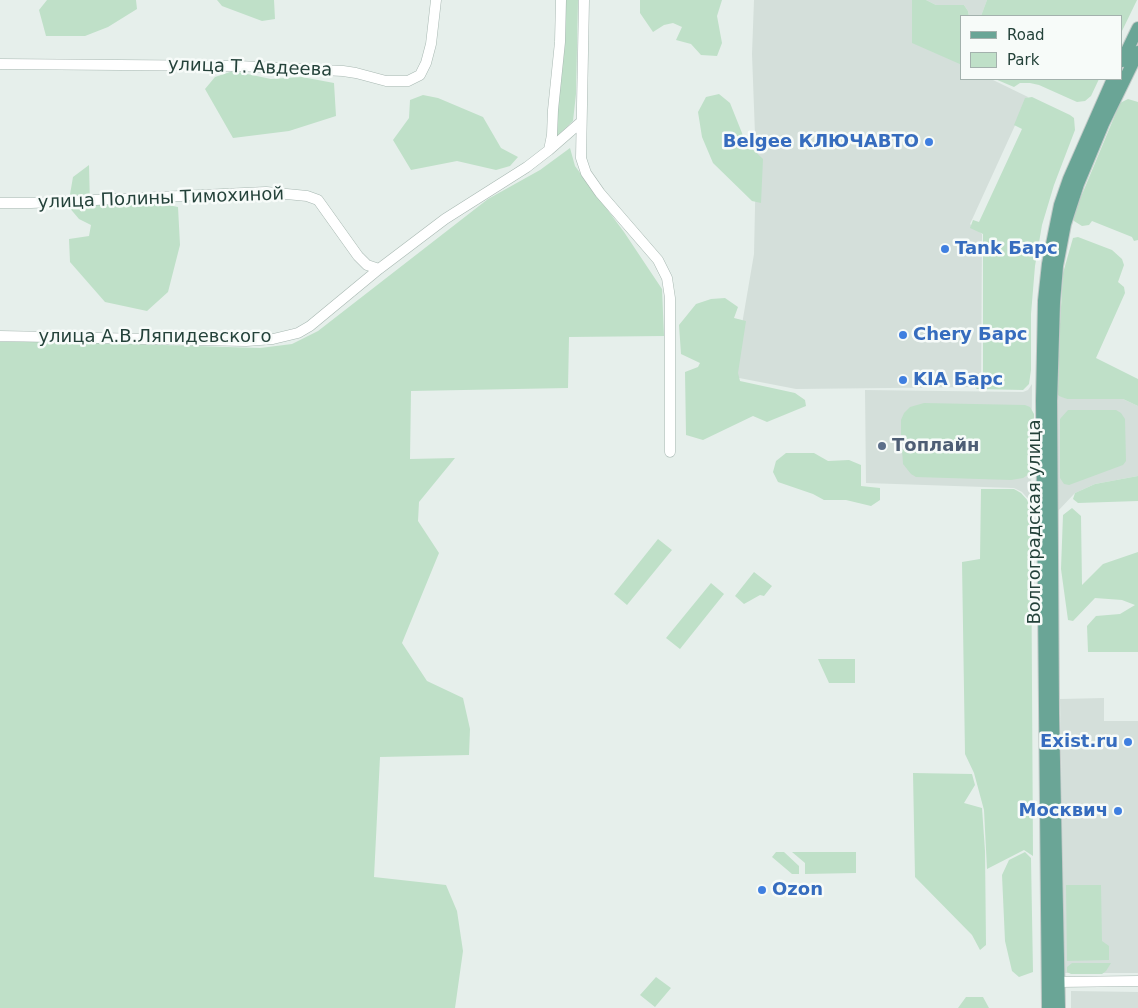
<!DOCTYPE html>
<meta charset="utf-8">
<style>
body{margin:0}
#map{position:relative;width:1138px;height:1008px;overflow:hidden;background:#e6efeb;font-family:"DejaVu Sans",sans-serif}
canvas{display:block}
.legend{position:absolute;left:960px;top:15px;width:162px;height:65px;box-sizing:border-box;background:#f7fbf9;border:1px solid #a3b1ad;margin:0;padding:6px 9px;list-style:none;font-size:15px;color:#24423a}
.legend li{display:flex;align-items:center;gap:10px;height:25px}
.legend b{width:25px;border:1px solid #a3b1ad}
</style>
<div id="map">
<canvas width="1138" height="1008"></canvas>
<ul class="legend">
<li><b style="height:6px;background:#6aa596"></b>Road</li>
<li><b style="height:14px;background:#bfe0c8"></b>Park</li>
</ul>
</div>
<script>
const ctx = document.querySelector('canvas').getContext('2d');
ctx.lineJoin = 'round';
function paint(path, color) { ctx.fillStyle = color; ctx.fill(path, 'evenodd'); }
const shape = rows => new Path2D(rows.map(r => 'M' + r).join(''));
function strokePath(path, color, width, dash) { ctx.strokeStyle = color; ctx.lineWidth = width; ctx.lineCap = dash ? 'butt' : 'round'; ctx.setLineDash(dash || []); ctx.stroke(path); }
function write(font, color, halo, rows, align = 'center') {
  ctx.font = font + ' "DejaVu Sans",sans-serif'; ctx.lineWidth = 5; ctx.setLineDash([]); ctx.textBaseline = 'middle'; ctx.strokeStyle = halo; ctx.fillStyle = color; for (const [text, x, y, turn = 0] of rows) {
    ctx.save(); ctx.translate(x, y); ctx.rotate((+turn || 0) * Math.PI / 180); ctx.textAlign = isNaN(turn) ? turn : align; if (halo) ctx.strokeText(text, 0, 0); ctx.fillText(text, 0, 0); ctx.restore();
  }
}
paint(shape([
 [754,0,913,0,962,65,962,79,991,79,1028,97,970,224,982,234,981,387,796,389,734,377,734,371,754,254,756,161,752,54],
 [926,0,987,0,981,16,969,16,968,11,964,5,936,5],
 [1032,384,1031,512,1030,501,1022,492,1014,488,866,483,865,390,1023,392,1028,390],
 [1055,391,1067,399,1123,399,1138,406,1138,476,1095,484,1075,493,1057,512],
 [1104,698,1104,721,1138,721,1138,973,1065,973,1060,699],
 [1071,991,1138,992,1138,1008,1071,1008]
]), '#d4dfda');
paint(shape([
 [47,0,136,0,137,9,108,27,85,36,46,36,39,10],
 [217,0,274,0,275,19,262,21,222,6],
 [565,0,578,0,576,94,573,121,555,138],
 [640,0,722,0,717,16,722,43,717,56,701,55,691,44,676,40,682,27,673,23,664,25,653,32,640,13],
 [912,0,926,0,936,5,964,5,968,11,969,16,962,16,962,65,912,43],
 [987,0,1137,0,1122,31,1122,16,981,16],
 [233,71,271,79,302,77,334,83,336,116,289,131,233,138,205,89,215,77],
 [995,79,1099,79,1091,96,1085,101,1077,102,1039,85,1030,83,1020,83,1014,87],
 [719,94,730,103,746,143,763,159,761,203,752,201,713,163,702,137,698,112,706,97],
 [423,95,438,98,483,117,501,148,518,157,510,166,496,170,457,161,411,170,393,140,409,118,410,100],
 [1032,97,1070,115,1074,118,1075,130,1054,185,1042,225,1035,266,1031,314,1031,370,1029,384,1023,390,977,389,973,385,977,382,983,381,983,234,970,228,973,220,979,222,1022,129,1014,125,1025,98],
 [1128,99,1138,102,1138,240,1134,241,1132,237,1092,221,1089,225,1082,226,1074,221,1073,216,1120,103],
 [570,148,575,166,624,232,662,289,664,336,569,337,568,388,411,391,410,459,455,458,419,502,418,521,439,553,402,643,427,681,463,698,470,729,469,755,380,757,374,877,446,885,457,911,463,951,455,1008,0,1008,0,342,67,342,260,348,292,344,318,331,488,199,540,170],
 [89,165,90,205,163,204,178,207,180,245,168,292,147,311,105,302,70,262,69,239,89,236,91,225,79,219,68,206,73,177],
 [1078,237,1112,250,1122,259,1124,265,1118,282,1124,287,1125,293,1096,358,1138,379,1138,406,1123,399,1067,399,1059,396,1055,391,1058,387,1060,324,1063,273,1073,238],
 [725,298,738,307,734,318,746,321,738,373,740,381,795,393,805,400,806,406,767,422,753,416,703,440,686,435,685,372,698,367,700,363,681,354,679,325,696,304,711,299],
 [924,403,1025,405,1030,407,1034,414,1034,468,1032,472,1023,478,1011,480,916,477,911,474,903,464,902,449,906,449,906,435,901,435,901,420,904,413,910,407],
 [1068,410,1116,410,1121,413,1125,419,1126,461,1123,465,1069,485,1064,484,1060,478,1060,419],
 [786,453,814,453,828,461,849,460,861,465,861,486,880,488,880,500,871,506,846,500,824,500,813,494,778,482,773,472,776,461],
 [1138,476,1138,501,1078,503,1073,499,1075,493,1095,484],
 [981,489,1014,489,1021,493,1029,502,1031,515,1033,856,1024,850,987,869,984,810,974,773,965,754,962,562,980,559],
 [1072,508,1081,516,1082,585,1103,564,1138,552,1138,652,1088,652,1087,626,1096,616,1120,614,1135,605,1122,600,1095,598,1073,621,1068,620,1061,569,1063,515],
 [658,539,672,550,627,605,614,594],
 [754,572,772,586,764,596,760,595,744,604,735,596],
 [711,583,724,594,680,649,666,638],
 [818,659,855,659,855,683,829,683],
 [913,773,972,774,975,785,964,803,982,808,985,851,986,945,980,950,972,935,915,877],
 [776,852,784,852,799,866,799,874,792,874,772,857],
 [792,852,856,852,856,873,805,874,805,863],
 [1025,852,1031,858,1033,972,1019,977,1012,971,1005,941,1002,875,1009,860],
 [1066,885,1101,885,1102,941,1109,946,1109,960,1067,961],
 [1072,963,1111,963,1106,971,1102,974,1071,974,1067,972,1067,967],
 [656,977,671,988,655,1007,640,995],
 [966,997,983,997,989,1008,958,1008]
]), '#bfe0c8');
const minor = shape([
 [584,0,581,158,586,173,600,193,658,260,667,278,670,298,670,452],
 [0,64,238,66,343,71,356,73,386,81,408,81,420,75,426,63,431,44,436,0],
 [549,150,581,122],
 [0,203,31,203,266,192,307,196,318,200,358,256,367,265,379,269],
 [0,336,246,341,273,339,298,333,310,326,379,269,445,219,527,167,549,150,552,135,553,110,560,42,561,0],
 [1059,982,1138,981]
]);
const major = shape([
 [1122,61,1138,28],
 [1048,1008,1042,401,1044,301,1048,264,1060,205,1069,179,1113,79],
 [1059,1008,1053,713,1051,401,1054,302,1057,266,1065,224,1078,184,1103,124,1138,52]
]);
strokePath(minor, '#a8b8b2', 11);
strokePath(major, '#c2cac8', 14);
strokePath(minor, '#fff', 10);
strokePath(major, '#6aa596', 12);
for (const [x, y, r, color] of [
 [929,142,5,"#3f7fe0"],
 [945,249,5,"#3f7fe0"],
 [903,335,5,"#3f7fe0"],
 [903,380,5,"#3f7fe0"],
 [882,446,5,"#5c6f8a"],
 [1128,742,5,"#3f7fe0"],
 [1118,811,5,"#3f7fe0"],
 [762,890,5,"#3f7fe0"]
]) { const dot = new Path2D(); dot.arc(x, y, r, 0, 2 * Math.PI); ctx.fillStyle = color; ctx.fill(dot); strokePath(dot, '#f7fbf9', 2); }
write('18px', '#24423a', '#f7fbf9', [
 ["улица Т. Авдеева",250,68,2],
 ["улица Полины Тимохиной",161,199,-2],
 ["улица А.В.Ляпидевского",155,337],
 ["Волгоградская улица",1035,522,-90]
]);
write('bold 18px', '#366cbe', '#f7fbf9', [
 ["Belgee КЛЮЧАВТО",919,142,"right"],
 ["Tank Барс",955,249],
 ["Chery Барс",913,335],
 ["KIA Барс",913,380],
 ["Exist.ru",1118,742,"right"],
 ["Москвич",1108,811,"right"],
 ["Ozon",772,890]
], 'left');
write('bold 18px', '#4e5e75', '#f7fbf9', [
 ["Топлайн",892,446]
], 'left');
</script>
